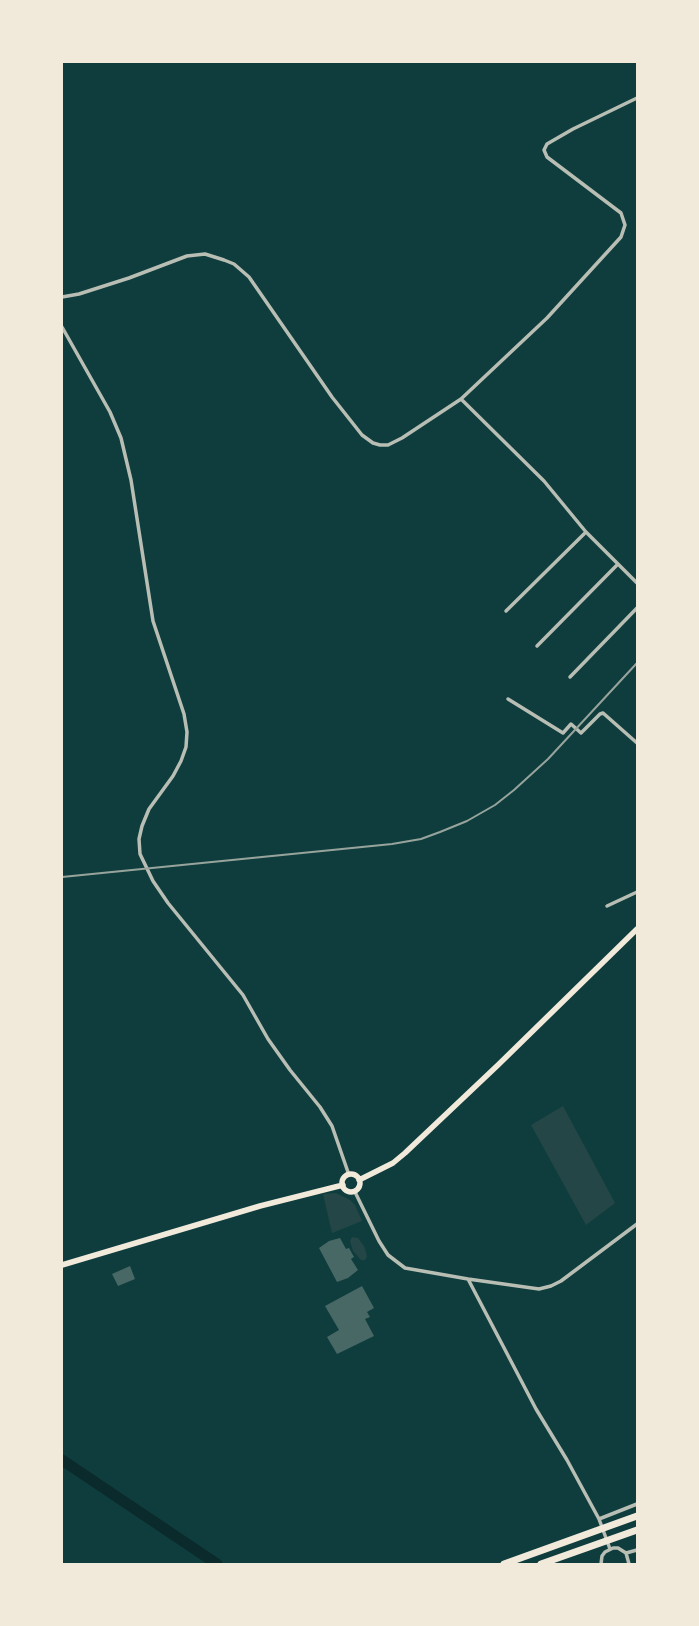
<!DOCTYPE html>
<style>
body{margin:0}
#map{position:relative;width:699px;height:1626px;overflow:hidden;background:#0f3d3e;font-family:Arial,sans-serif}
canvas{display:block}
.frame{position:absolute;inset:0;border:63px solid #f1e9da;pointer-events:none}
</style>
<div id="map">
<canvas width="699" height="1626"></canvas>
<div class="frame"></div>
</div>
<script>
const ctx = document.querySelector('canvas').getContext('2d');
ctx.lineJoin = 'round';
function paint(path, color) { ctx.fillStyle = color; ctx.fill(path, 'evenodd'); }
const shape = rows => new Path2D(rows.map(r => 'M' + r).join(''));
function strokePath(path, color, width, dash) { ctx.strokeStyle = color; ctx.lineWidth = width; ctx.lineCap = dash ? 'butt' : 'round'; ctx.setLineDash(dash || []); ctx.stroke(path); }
paint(shape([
 [563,1106,615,1203,586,1225,531,1125],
 [336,1193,350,1200,355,1205,362,1221,332,1233,323,1194],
 [352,1237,358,1238,364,1246,367,1256,365,1260,361,1260,353,1251,350,1241]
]), '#244646');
strokePath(shape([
 [62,1460,217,1564]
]), '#0a2a2b', 11);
paint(shape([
 [340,1238,346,1249,349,1248,354,1257,351,1259,358,1270,348,1278,337,1282,319,1248,329,1241],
 [130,1266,135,1279,118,1286,112,1274],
 [362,1286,374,1308,367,1312,370,1317,365,1319,374,1336,337,1354,327,1337,339,1330,325,1306]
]), '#486865');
strokePath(shape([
 [62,297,79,294,129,278,187,256,205,254,224,260,234,264,249,277,332,397,362,435,373,443,380,445,388,445,402,438,461,399,547,318,621,237,625,225,621,213,547,157,544,150,547,144,573,129,637,98],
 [62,327,110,412,121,438,131,480,153,621,184,714,187,732,186,747,181,761,173,776,149,809,142,826,139,839,140,854,153,881,168,903,243,995,268,1039,290,1070,320,1107,332,1126,349,1175],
 [461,399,544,481,586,532,637,583],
 [506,611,586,532],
 [537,646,617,565],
 [570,677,637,608],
 [508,699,563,733,571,724,581,733,600,714,603,713,637,743],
 [607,906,637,892],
 [355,1192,379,1241,388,1255,405,1268,468,1279,539,1289,551,1286,561,1281,637,1224],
 [468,1279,536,1409,567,1460,599,1519,610,1549],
 [599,1519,637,1504],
 [626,1553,637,1550],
 [601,1564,602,1556,605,1552,613,1548,618,1548,626,1553,629,1564]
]), '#b8beb3', 3.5);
strokePath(shape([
 '342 1183a9 9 0 1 1 18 0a9 9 0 1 1-18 0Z',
 [359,1180,393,1163,405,1153,498,1065,637,929],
 [62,1265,260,1206,343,1185]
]), '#f1e9da', 5.5);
strokePath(shape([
 [504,1564,637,1516],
 [541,1564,637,1530]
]), '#f1e9da', 7);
strokePath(shape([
 [62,877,392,844,421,839,440,832,467,821,495,805,514,790,548,759,637,663]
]), '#97a49c', 2);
</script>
